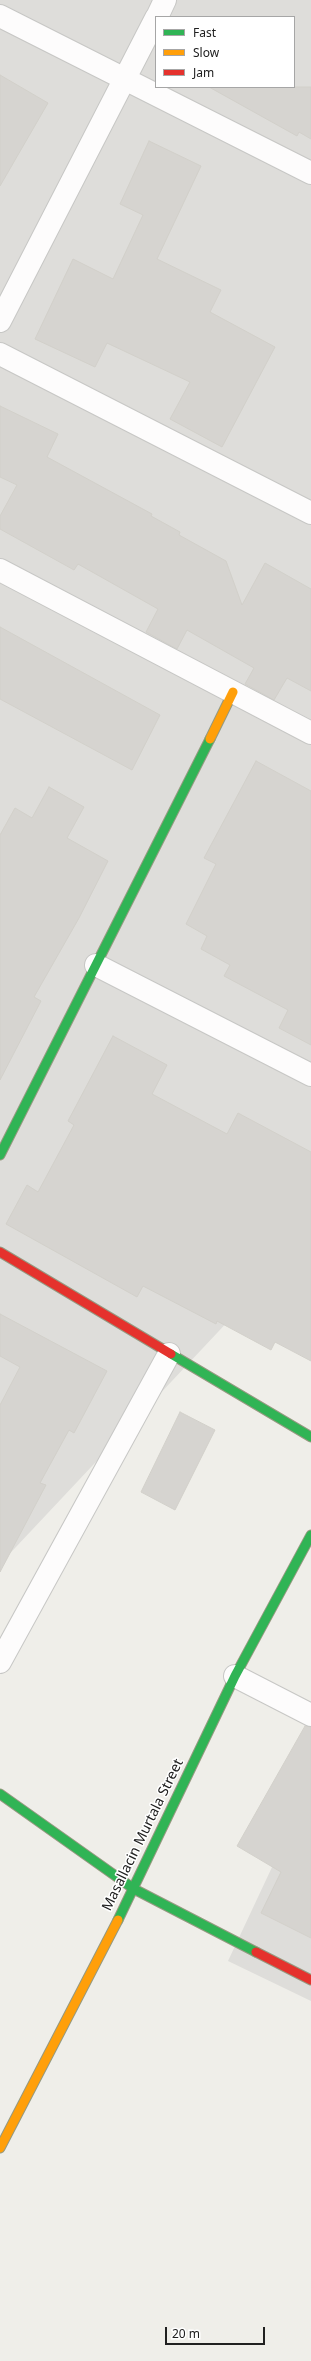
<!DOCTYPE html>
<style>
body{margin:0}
#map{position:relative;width:311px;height:2361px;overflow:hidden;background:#efeee9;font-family:"Noto Sans",sans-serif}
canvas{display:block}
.legend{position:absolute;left:155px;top:16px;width:140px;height:72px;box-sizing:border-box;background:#fff;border:1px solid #a6a6a6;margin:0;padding:5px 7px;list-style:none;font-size:12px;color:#202020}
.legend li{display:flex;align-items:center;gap:8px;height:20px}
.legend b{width:20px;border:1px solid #a6a6a6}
.scale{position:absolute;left:165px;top:2327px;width:100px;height:18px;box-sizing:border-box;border:2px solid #202020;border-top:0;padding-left:5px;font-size:12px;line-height:14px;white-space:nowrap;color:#202020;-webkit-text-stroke:3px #fff;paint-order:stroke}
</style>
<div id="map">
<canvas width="311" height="2361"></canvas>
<ul class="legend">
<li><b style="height:5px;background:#30b455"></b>Fast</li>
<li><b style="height:5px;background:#ff9f0a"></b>Slow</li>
<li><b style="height:5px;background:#e5322d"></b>Jam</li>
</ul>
<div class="scale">20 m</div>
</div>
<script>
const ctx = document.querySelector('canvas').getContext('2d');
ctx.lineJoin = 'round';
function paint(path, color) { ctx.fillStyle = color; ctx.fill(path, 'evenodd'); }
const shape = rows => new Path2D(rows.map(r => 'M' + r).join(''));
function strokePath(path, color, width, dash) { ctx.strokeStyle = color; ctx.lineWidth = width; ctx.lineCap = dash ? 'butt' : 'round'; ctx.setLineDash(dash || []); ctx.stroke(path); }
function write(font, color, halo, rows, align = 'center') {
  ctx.font = font + ' "Noto Sans",sans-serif'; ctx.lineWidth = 3; ctx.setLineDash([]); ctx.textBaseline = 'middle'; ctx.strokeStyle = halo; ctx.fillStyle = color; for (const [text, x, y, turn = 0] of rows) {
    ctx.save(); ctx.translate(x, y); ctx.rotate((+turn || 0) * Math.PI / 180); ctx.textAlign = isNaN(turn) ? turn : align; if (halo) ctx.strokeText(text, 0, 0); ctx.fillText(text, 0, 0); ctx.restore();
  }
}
paint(shape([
 [0,0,311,0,311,1233,0,1564],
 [156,17,294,17,294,87,156,87],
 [311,1784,311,2001,228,1961]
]), '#deddda');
const building = shape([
 [0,75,48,103,0,186,0,75],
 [209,87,311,87,311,139,299,132,297,136,209,87],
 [149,141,201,166,157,259,221,290,210,312,275,347,222,447,170,419,190,382,107,343,95,367,35,339,73,259,113,279,143,215,120,204,149,141],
 [0,406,58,434,47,457,152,514,151,516,180,532,179,535,226,561,242,605,265,563,311,589,311,691,287,678,274,700,245,684,254,668,187,630,177,649,146,632,158,609,78,564,74,570,0,529,0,516,17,485,0,477,0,406],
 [0,627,160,715,132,770,0,699,0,627],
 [256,761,311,791,311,1045,279,1028,288,1010,224,976,230,965,201,949,207,936,186,924,216,864,204,858,256,761],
 [49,787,84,807,67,838,108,861,79,918,34,997,41,1001,0,1080,0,835,15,808,32,818,49,787],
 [113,1036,167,1065,152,1094,227,1134,238,1113,311,1152,311,1361,275,1342,271,1350,217,1321,216,1324,143,1286,137,1297,6,1224,27,1185,38,1192,74,1125,68,1121,113,1036],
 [0,1314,107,1371,74,1433,69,1430,40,1483,46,1485,0,1572,0,1405,20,1367,0,1356,0,1314],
 [180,1412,215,1430,175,1510,141,1492,180,1412],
 [305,1726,311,1727,311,1938,261,1913,281,1872,237,1846,305,1726]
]);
paint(building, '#d6d4d0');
strokePath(building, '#d2d0ca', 1);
const street = shape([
 [0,16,311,173],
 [157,17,165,0],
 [0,321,156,18],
 [0,354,311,513],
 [0,570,311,733],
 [96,965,311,1075],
 [0,1662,169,1354],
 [235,1676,311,1715]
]);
const fast = shape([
 [0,1155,210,739],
 [171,1354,311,1437],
 [0,1794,134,1889,256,1952],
 [118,1920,235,1676,311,1535]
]);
const slow = shape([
 [210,739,233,692],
 [0,2148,118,1920]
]);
const jam = shape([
 [0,1252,171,1354],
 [256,1952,311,1980]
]);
strokePath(street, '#c7c7c5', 24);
strokePath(fast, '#959980', 11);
strokePath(slow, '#959980', 11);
strokePath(jam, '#959980', 11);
strokePath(street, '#fdfcfc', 22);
strokePath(fast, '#30b455', 9);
strokePath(slow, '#ff9f0a', 9);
strokePath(jam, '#e5322d', 9);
write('14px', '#202020', '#fff', [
 ["Masallacin Murtala Street",143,1835,-64]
]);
</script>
